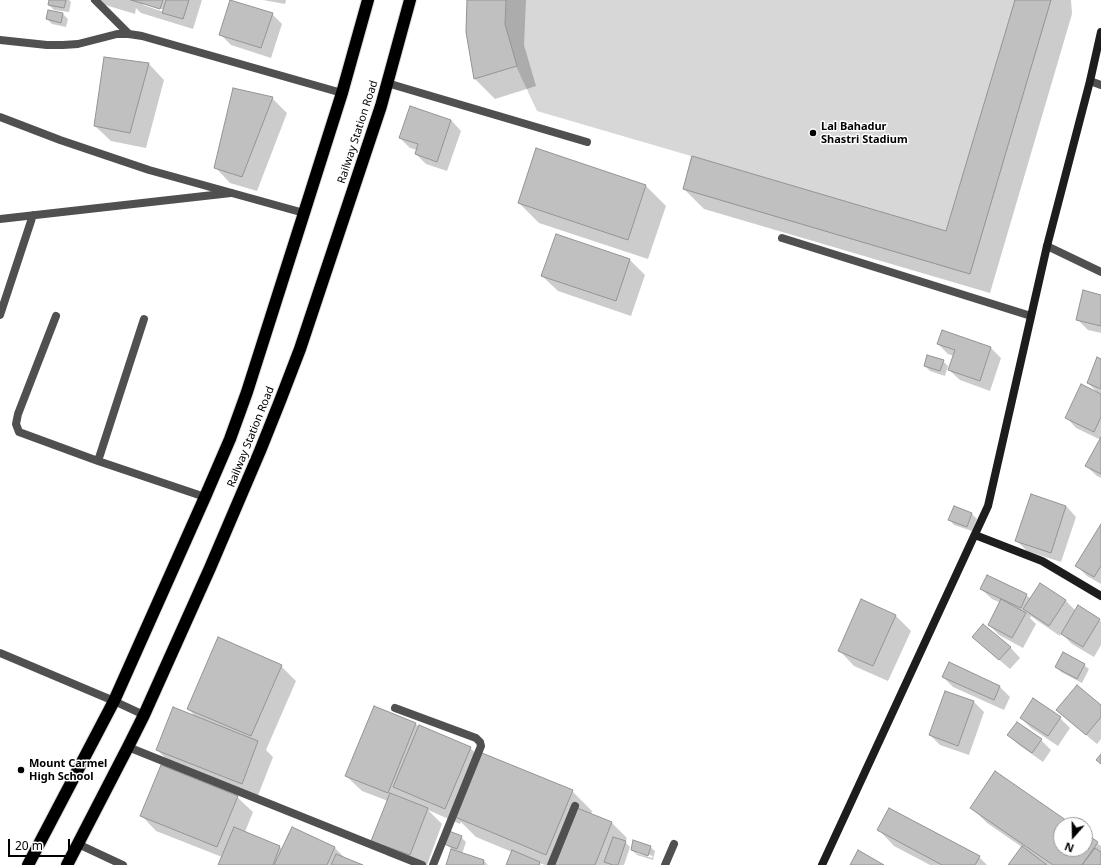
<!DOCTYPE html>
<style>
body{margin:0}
#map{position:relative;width:1101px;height:865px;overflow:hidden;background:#fff;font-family:"Noto Sans",sans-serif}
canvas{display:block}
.north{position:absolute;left:1053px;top:817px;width:40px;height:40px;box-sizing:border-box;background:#fff;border:1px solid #999;border-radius:50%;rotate:200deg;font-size:11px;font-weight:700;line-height:16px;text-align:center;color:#000}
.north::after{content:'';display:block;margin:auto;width:14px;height:18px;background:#000;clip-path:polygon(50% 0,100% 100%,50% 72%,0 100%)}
.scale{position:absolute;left:8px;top:839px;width:62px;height:18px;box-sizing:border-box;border:2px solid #000;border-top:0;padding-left:5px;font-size:12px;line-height:14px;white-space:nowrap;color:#000;-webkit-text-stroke:3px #fff;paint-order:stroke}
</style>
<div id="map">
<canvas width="1101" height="865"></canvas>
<div class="north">N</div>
<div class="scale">20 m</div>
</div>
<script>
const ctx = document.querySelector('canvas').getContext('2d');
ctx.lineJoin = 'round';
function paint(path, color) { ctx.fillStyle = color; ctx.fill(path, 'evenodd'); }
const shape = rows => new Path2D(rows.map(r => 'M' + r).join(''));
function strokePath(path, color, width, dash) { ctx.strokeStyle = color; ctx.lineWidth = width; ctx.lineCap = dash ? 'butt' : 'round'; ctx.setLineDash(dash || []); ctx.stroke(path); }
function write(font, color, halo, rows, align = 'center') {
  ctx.font = font + ' "Noto Sans",sans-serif'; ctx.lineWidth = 3; ctx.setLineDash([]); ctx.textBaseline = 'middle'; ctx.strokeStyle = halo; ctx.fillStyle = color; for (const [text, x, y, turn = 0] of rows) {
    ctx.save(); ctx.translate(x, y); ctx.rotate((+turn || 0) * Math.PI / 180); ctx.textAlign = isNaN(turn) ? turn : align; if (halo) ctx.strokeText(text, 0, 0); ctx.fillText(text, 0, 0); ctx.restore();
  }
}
paint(shape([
 [467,0,1051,0,970,274,683,189,691,156,537,111,516,66,474,79,466,32]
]), '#d7d7d7');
paint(shape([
 [50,0,69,0,71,2,69,12,54,10,49,5],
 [98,0,202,0,193,29,141,13,136,8,135,14,102,4],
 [143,3,165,10,164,12,143,5],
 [263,0,286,0,285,4],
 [468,0,526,0,524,45,536,86,495,99,475,79,467,31],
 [1016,0,1071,0,1072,14,990,293,704,209,684,189,947,232],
 [49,11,63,14,68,19,66,27,52,24,47,19],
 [272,14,282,24,271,58,231,45,220,34],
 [105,58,149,64,164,80,146,148,111,141,95,126],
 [272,98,287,113,257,191,230,183,215,167],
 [451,120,461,131,447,171,426,164,416,154,417,150,410,148,400,138],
 [646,186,666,206,648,259,539,223,519,203],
 [630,260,645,275,631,316,558,291,542,276],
 [1101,296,1101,333,1088,330,1077,319],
 [942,332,991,348,1001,358,990,391,960,380,949,370,954,356,948,354,938,344],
 [1101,360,1101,478,1097,476,1086,466,1101,440,1076,428,1066,417,1098,393,1088,383],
 [943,361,948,366,945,376,930,371,925,366],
 [1066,506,1076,517,1061,562,1027,551,1017,541],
 [954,507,972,514,977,519,972,531,954,525,950,520],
 [1101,526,1101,584,1087,576,1077,566],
 [1041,584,1066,601,1076,611,1101,621,1101,645,1094,657,1072,644,1061,633,1060,636,1035,619,1031,616,1030,618,1036,624,1023,648,999,635,989,625,1001,603,992,599,981,589,1026,595,1031,599],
 [862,600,896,616,911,631,888,681,854,666,839,650],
 [974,637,1010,647,1020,658,1010,669,984,647],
 [1084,665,1089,669,1082,683,1061,672,1056,667],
 [281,666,296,681,266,750,273,757,257,798,173,765,157,750,197,718,188,709],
 [943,677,1000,687,1010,697,1004,710,953,687],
 [946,692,974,702,984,712,969,755,940,745,930,735],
 [1101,706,1101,739,1097,744,1068,720,1057,710],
 [1021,718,1060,718,1070,728,1058,746,1031,728],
 [415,723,419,727,470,748,481,758,572,791,592,811,591,815,612,823,627,838,625,842,630,847,624,865,545,865,539,863,541,865,507,865,512,852,476,837,461,822,460,824,428,810,442,824,427,865,412,865,388,856,373,840,388,801,362,791,346,776],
 [1008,735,1041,740,1051,750,1043,762,1019,745],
 [237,797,253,812,245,832,280,847,282,850,335,848,346,859,360,865,219,865,222,857,156,831,141,815],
 [971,807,1071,825,1061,825,1061,849,1085,849,1085,834,1101,846,1101,865,1010,865,1022,847,987,823],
 [879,830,979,857,987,865,930,865,894,846],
 [461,837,466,842,462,854,484,861,488,865,447,865,452,849,445,844],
 [650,847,655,851,653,860,637,855,632,850],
 [636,851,653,856,652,858,636,853]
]), '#0003');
const building = shape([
 [49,0,66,0,64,8,48,5,49,0],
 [131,0,163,0,160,9,131,0],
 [166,0,189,0,183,19,162,13,166,0],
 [230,0,273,13,261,48,219,35,230,0],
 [467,0,506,0,505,24,517,66,474,79,466,32,467,0],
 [1015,0,1051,0,970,274,683,189,692,156,946,231,1015,0],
 [48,10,63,13,61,23,46,19,48,10],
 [104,57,149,63,130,133,94,126,104,57],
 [233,88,273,97,242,177,214,168,233,88],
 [410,106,451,120,437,162,415,154,418,144,399,138,410,106],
 [536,148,646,185,628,240,518,203,536,148],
 [556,234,630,259,616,301,541,276,556,234],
 [1083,290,1101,295,1101,326,1076,320,1083,290],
 [942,330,991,347,980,381,948,370,955,350,937,344,942,330],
 [927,355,944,360,940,371,924,366,927,355],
 [1097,357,1101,359,1101,389,1087,383,1097,357],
 [1081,384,1101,394,1101,417,1094,432,1065,418,1081,384],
 [1101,437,1101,474,1085,466,1101,437],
 [1031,494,1066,506,1051,553,1015,541,1031,494],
 [954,506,972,513,967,527,948,520,954,506],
 [1101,524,1101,566,1094,577,1075,566,1101,524],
 [987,575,1027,594,1021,608,980,589,987,575],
 [1040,583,1066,600,1049,626,1023,609,1040,583],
 [861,599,896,615,873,666,838,651,861,599],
 [1001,599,1026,613,1012,638,988,625,1001,599],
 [1078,605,1100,619,1083,647,1061,634,1078,605],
 [983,624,1011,647,999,660,972,637,983,624],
 [218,637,282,665,251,736,187,709,218,637],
 [1063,652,1085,664,1077,679,1055,667,1063,652],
 [949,662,1000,686,994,700,942,677,949,662],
 [1077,685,1101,705,1101,717,1086,735,1056,710,1077,685],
 [945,691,974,701,958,746,929,735,945,691],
 [1033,698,1061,717,1048,736,1020,718,1033,698],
 [374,706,416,723,388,793,345,776,374,706],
 [173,707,258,741,242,784,156,750,173,707],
 [1017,722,1042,739,1032,753,1007,735,1017,722],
 [419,725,471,747,445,809,393,787,419,725],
 [482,753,573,790,546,855,455,817,482,753],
 [1101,754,1101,764,1096,760,1101,754],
 [161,765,238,796,217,847,140,816,161,765],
 [995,771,1073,825,1061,825,1061,849,1085,849,1085,833,1098,842,1082,865,1053,865,970,808,995,771],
 [390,793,428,808,410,855,371,841,390,793],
 [577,808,612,822,595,865,555,865,577,808],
 [889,808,980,856,975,865,942,865,877,830,889,808],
 [234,827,280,846,273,865,218,865,234,827],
 [292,827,335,847,327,865,274,865,292,827],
 [449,831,462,836,457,849,444,844,449,831],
 [613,837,626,841,618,865,613,865,604,862,613,837],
 [633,840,651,846,648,856,631,850,633,840],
 [1022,846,1047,865,1008,865,1022,846],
 [1095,848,1101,852,1101,865,1082,865,1095,848],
 [451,849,484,860,483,865,446,865,451,849],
 [512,850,540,862,539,865,506,865,512,850],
 [858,850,884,865,850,865,858,850],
 [336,854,363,865,331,865,336,854]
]);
paint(building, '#c0c0c0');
strokePath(building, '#949494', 1);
const highway = shape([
 [28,865,114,701,205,497,230,439,247,392,304,213,342,93,368,0],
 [67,865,128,747,144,715,210,568,260,451,280,401,300,349,381,106,410,0]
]);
strokePath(highway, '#dbdbdb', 14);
strokePath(shape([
 [387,83,587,142],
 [0,219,231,193],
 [782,238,1031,316],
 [0,315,33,215],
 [56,316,18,414,16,424,19,432,98,461,205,497],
 [98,461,144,319]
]), '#505050', 8);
strokePath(shape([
 [95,0,129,34],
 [0,40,47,45,63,45,78,44,117,34,129,34,142,36,342,93],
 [1090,81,1101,85],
 [0,117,60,140,149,170,304,213],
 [1047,246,1101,272],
 [0,653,114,701,144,715],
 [395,708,476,738,480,742,481,746,433,865],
 [128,747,422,865],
 [78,844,123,865],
 [551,865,575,806],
 [665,865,674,844]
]), '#505050', 8);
strokePath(shape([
 [975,535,1042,561,1101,596],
 [822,865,988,506,1047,246,1090,81,1101,32]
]), '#1d1d1d', 8);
strokePath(highway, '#000', 12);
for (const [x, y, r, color] of [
 [813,133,4,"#000"],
 [21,770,4,"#000"]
]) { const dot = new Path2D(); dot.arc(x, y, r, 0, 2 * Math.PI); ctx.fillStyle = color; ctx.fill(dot); strokePath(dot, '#fff', 1.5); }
write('bold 11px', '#000', '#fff', [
 ["Lal Bahadur",821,127],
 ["Shastri Stadium",821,140],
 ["Mount Carmel",29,764],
 ["High School",29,777]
], 'left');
write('11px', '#000', '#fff', [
 ["Railway Station Road",358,132,-72],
 ["Railway Station Road",251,437,-68]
]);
</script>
